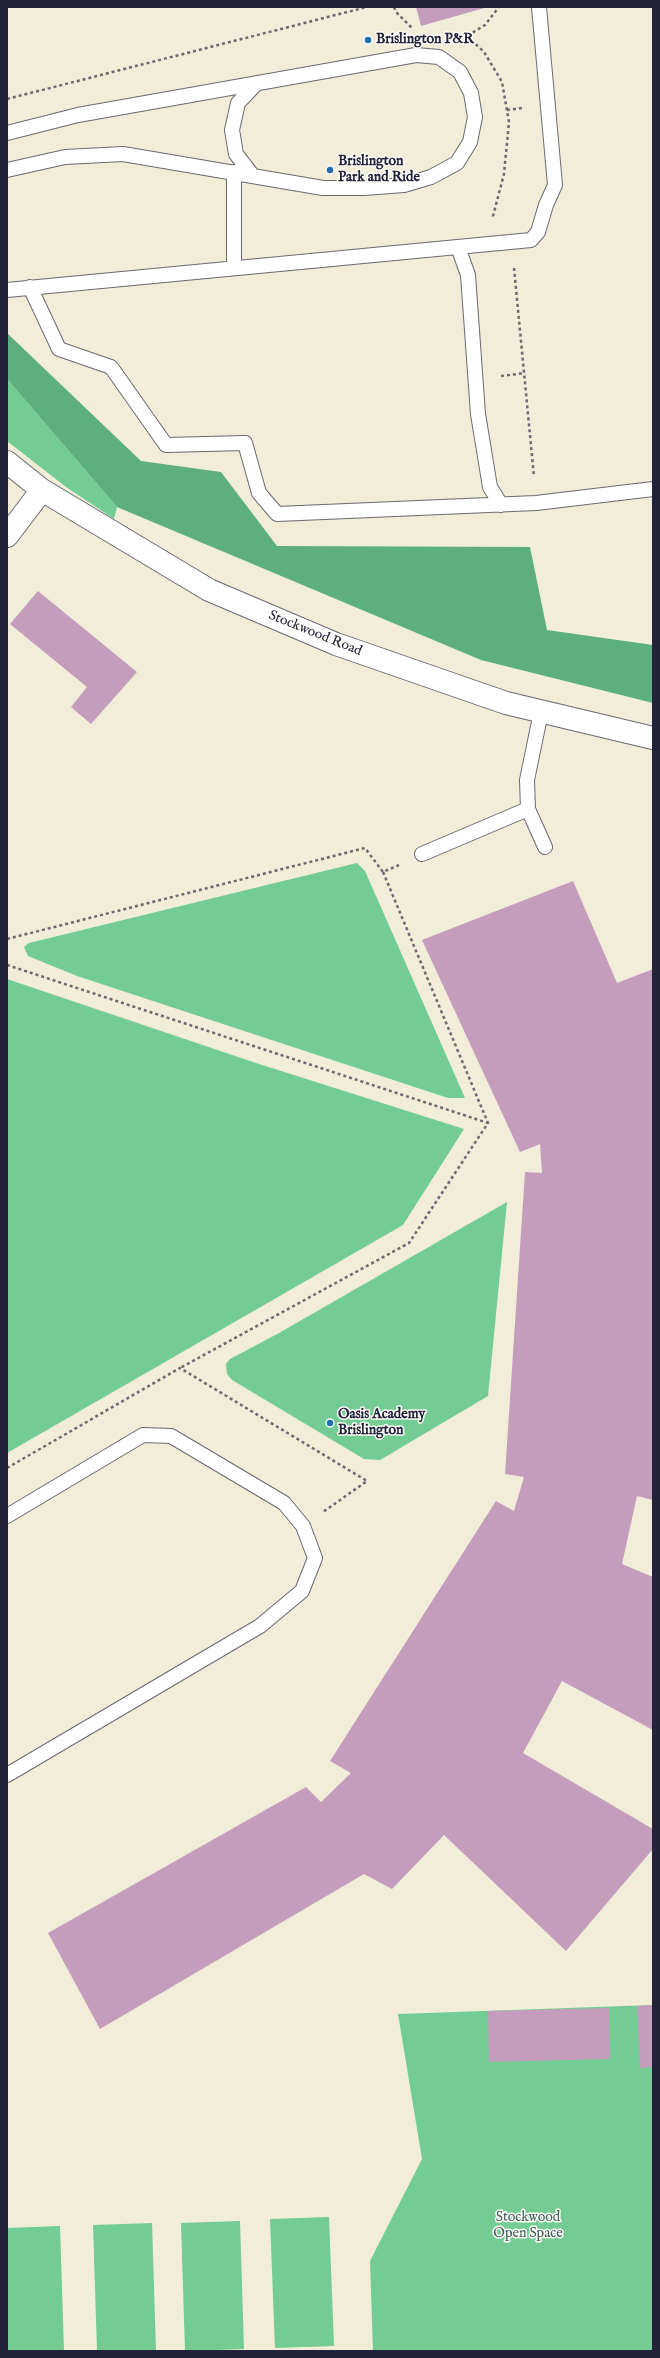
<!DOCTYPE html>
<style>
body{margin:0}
#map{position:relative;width:660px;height:2358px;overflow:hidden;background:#f1edd8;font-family:"IM FELL English",serif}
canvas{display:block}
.frame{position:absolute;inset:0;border:8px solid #22223b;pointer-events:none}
</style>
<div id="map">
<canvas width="660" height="2358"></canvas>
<div class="frame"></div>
</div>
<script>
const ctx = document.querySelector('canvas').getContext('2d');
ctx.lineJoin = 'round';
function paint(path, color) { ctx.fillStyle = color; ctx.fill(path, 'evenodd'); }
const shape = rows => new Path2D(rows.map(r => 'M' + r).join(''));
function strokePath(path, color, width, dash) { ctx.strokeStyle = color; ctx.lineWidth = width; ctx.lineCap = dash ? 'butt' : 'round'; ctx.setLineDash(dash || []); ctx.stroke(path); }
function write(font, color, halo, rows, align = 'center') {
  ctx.font = font + ' "IM FELL English",serif'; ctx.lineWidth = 3; ctx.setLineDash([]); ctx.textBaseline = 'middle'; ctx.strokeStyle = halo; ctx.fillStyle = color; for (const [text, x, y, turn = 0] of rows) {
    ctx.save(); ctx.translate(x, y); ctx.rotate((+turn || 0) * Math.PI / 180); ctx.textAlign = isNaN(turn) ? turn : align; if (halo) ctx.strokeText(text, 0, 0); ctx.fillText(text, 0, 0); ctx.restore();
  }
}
paint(shape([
 [7,379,117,507,114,519,66,487,7,441],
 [357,863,365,871,465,1098,448,1098,77,976,28,956,24,947,29,943],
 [7,979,256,1063,464,1129,403,1225,7,1453],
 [507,1202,488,1396,380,1460,364,1459,232,1380,227,1374,226,1364,230,1359,279,1333],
 [653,2005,653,2351,373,2351,370,2261,422,2159,398,2014],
 [329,2217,334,2346,275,2348,270,2219],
 [240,2221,244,2349,185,2351,181,2223],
 [152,2223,156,2351,97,2351,93,2225],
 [60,2226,64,2351,7,2351,7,2228]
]), '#72cc93');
paint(shape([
 [7,333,141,461,221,472,277,546,530,547,547,630,653,645,653,703,481,660,117,507,7,379]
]), '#5db07d');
paint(shape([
 [416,7,488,7,421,26],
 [38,591,137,672,91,724,71,707,87,687,10,624],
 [573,881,617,983,653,969,653,1500,637,1496,622,1564,653,1577,653,1730,562,1681,523,1753,653,1829,653,1849,566,1951,444,1835,392,1889,364,1874,100,2029,48,1933,306,1787,321,1802,351,1773,330,1761,496,1501,514,1511,524,1477,505,1474,525,1172,542,1173,540,1144,520,1152,422,940],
 [653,2005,653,2067,640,2068,637,2006],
 [609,2008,610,2059,489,2062,488,2011]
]), '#c49dbd');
const lane = shape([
 [7,133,78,115,416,55,439,57,460,72,471,93,475,117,470,142,457,163,431,177,404,185,364,188,323,188,123,154,65,157,7,170],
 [234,172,234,267],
 [253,176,236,154,232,130,238,103,256,84],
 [458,247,468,275,478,414,490,487,501,505],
 [30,287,59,349,111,367,166,445,245,443,259,493,277,514,536,503,653,489],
 [7,290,531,240,538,232,546,205,555,185,539,7],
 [541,712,527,780,528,809,545,847],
 [422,854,528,809],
 [7,1516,143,1435,171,1436,284,1503,303,1526,315,1558,302,1591,260,1626,7,1775]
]);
const street = shape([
 [7,462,42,490,209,590,336,644,506,703,653,738],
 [7,536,42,490]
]);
strokePath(lane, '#6a6972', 16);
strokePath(street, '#6a6972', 24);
strokePath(shape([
 [394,7,396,12,413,29],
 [467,36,484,52,502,82,509,122,504,174,493,216,494,219],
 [456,38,467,36,485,25,499,7],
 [7,99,367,7],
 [507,110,522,108],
 [514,268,534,477],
 [501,376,525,373],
 [383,872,488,1123],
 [7,939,365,848,383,872,399,865],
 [7,965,488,1123,409,1243,180,1368],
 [7,1468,180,1368,367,1481,323,1512]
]), '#6a6972', 2.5, [3, 3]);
strokePath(lane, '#fff', 14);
strokePath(street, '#fff', 22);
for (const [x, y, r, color] of [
 [368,40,4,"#1f6fb2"],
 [330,170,4,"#1f6fb2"],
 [330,1423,4,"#1f6fb2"]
]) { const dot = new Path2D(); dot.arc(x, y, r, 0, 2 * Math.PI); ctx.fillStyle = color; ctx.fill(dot); strokePath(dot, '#fdfcf7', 1.5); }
write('bold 14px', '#22223b', '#fdfcf7', [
 ["Brislington P&R",376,40],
 ["Brislington",338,162],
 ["Park and Ride",338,178],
 ["Oasis Academy",338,1415],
 ["Brislington",338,1431]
], 'left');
write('14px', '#22223b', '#fdfcf7', [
 ["Stockwood Road",315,634,22]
]);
write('14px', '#3e5e5a', '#fdfcf7', [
 ["Stockwood",528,2218],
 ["Open Space",528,2234]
]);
</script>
